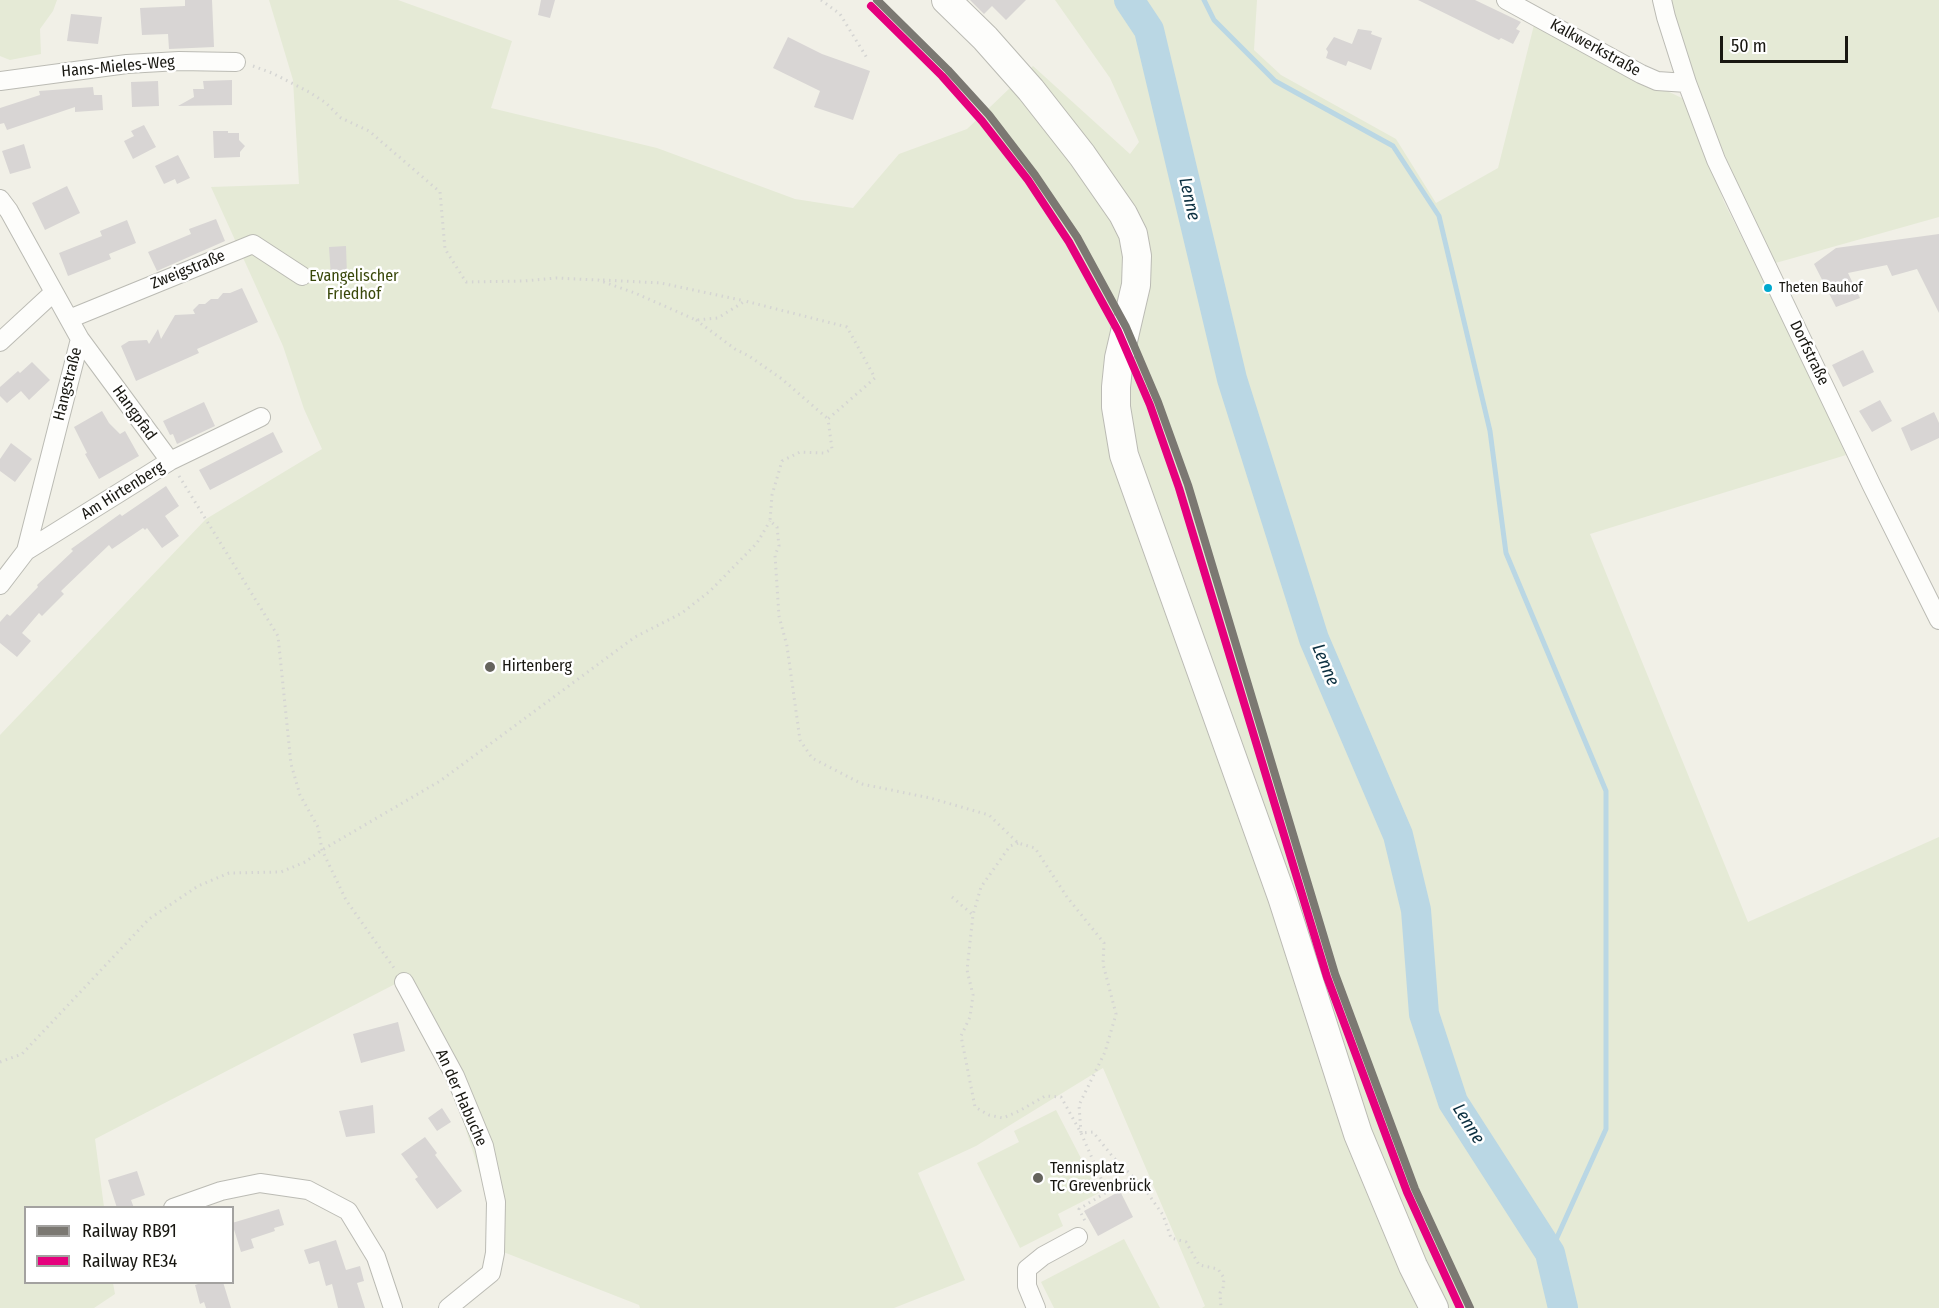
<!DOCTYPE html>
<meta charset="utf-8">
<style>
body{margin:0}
#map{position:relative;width:1939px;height:1308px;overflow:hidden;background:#f1f0e7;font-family:"Fira Sans Condensed",sans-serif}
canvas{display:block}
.legend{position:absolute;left:24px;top:1206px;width:210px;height:78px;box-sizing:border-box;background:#fff;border:2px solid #a3a2a0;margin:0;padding:8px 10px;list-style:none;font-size:18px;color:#181711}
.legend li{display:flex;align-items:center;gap:12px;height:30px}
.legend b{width:30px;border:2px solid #a3a2a0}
.scale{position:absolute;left:1720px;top:36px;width:128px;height:27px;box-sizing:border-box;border:3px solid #181711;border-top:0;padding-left:8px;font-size:18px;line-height:21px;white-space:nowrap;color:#181711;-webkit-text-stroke:4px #fff;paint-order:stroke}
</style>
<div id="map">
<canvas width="1939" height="1308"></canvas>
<ul class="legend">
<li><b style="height:8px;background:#7b7872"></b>Railway RB91</li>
<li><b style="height:8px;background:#e5007d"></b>Railway RE34</li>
</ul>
<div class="scale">50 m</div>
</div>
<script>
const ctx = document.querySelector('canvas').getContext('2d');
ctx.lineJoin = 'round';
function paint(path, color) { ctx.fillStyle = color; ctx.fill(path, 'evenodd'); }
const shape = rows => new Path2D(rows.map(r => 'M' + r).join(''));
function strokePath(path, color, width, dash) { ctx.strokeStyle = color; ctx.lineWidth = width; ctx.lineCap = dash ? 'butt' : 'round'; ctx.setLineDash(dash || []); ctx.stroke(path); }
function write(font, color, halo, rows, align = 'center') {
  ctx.font = font + ' "Fira Sans Condensed",sans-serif'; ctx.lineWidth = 5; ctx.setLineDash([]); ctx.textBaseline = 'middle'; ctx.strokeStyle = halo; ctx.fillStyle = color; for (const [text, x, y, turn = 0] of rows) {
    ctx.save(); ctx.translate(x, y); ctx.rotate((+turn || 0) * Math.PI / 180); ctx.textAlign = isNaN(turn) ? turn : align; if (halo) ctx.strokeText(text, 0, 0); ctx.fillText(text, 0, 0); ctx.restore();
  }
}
paint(shape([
 [0,0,57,0,53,11,40,29,41,54,10,60,0,56],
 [269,0,398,0,512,41,491,108,657,148,795,199,853,208,899,154,967,129,1033,66,1130,154,1139,142,1110,78,1055,0,1257,0,1254,50,1281,75,1396,139,1436,203,1498,168,1535,21,1623,70,1686,100,1724,202,1822,396,1846,455,1590,534,1748,922,1939,837,1939,1308,1202,1308,1205,1306,1103,1068,976,1146,918,1173,965,1280,894,1308,640,1308,639,1305,488,1246,489,1202,451,1083,399,982,95,1139,104,1207,26,1208,26,1282,113,1283,115,1294,94,1308,0,1308,0,735,206,519,322,449,304,409,283,346,211,187,299,184,293,80],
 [1669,0,1939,0,1939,217,1772,264,1707,114],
 [1056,1110,1099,1193,1058,1214,1063,1226,1020,1248,977,1163,1019,1142,1014,1131],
 [1124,1239,1160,1308,1054,1308,1041,1282]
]), '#e5ead6');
strokePath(shape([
 [1204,0,1214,20,1275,81,1393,146,1439,216,1490,431,1506,553,1606,791,1606,1129,1550,1253]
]), '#bad7e4', 5);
strokePath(shape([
 [1129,0,1149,30,1232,379,1314,639,1398,835,1416,910,1424,1014,1453,1102,1550,1253,1563,1308]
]), '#bad7e4', 30);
paint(shape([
 [185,0,212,0,214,47,169,49,168,34,142,35,140,8,185,6],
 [541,0,555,0,550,18,538,15],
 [970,0,1026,0,1006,20,992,6,984,14],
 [1418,0,1475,0,1521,22,1516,29,1520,31,1513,44,1501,38,1499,40],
 [71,14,102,17,98,44,67,41],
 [1358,29,1372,31,1371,34,1382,38,1371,70,1348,61,1346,66,1326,58,1328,52,1326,49,1334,37,1352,44],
 [788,37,822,54,870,71,853,120,814,107,820,91,773,68],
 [232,80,232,105,178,106,194,97,193,89,204,89,203,81],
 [158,81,159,106,132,107,131,82],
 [93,87,94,95,102,95,103,110,75,112,75,107,7,130,4,123,0,124,0,108,40,95,39,91],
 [144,125,156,147,133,159,124,141,134,136,131,131],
 [213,131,228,131,228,133,239,133,239,140,245,146,240,152,240,157,214,158],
 [24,144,31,168,10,174,2,151],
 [178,155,190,178,177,184,175,179,164,184,155,166],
 [67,186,80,213,45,230,32,203],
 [216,219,225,241,157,271,148,252,191,234,189,229],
 [127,220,136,243,109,254,111,259,68,276,59,253,102,236,100,231],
 [1939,234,1939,313,1917,269,1892,276,1887,265,1848,273,1860,298,1836,307,1814,264,1836,248],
 [346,246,347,276,331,277,329,247],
 [242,288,258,322,197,349,199,353,136,381,121,346,129,341,147,340,149,344,158,329,161,339,175,315,195,314,193,310,199,304,205,304,211,299,218,299,223,293,230,293],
 [1863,350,1874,372,1843,387,1832,365],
 [32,362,50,380,29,400,21,391,7,403,0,396,0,387,18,371,20,373],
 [1880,400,1892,421,1872,432,1859,411],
 [204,402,215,426,177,444,173,434,170,435,163,421],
 [102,411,109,423,120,434,125,431,139,456,99,479,85,454,87,453,74,427],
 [1934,412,1939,423,1939,438,1911,451,1901,428],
 [273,432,283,452,210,490,199,470],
 [11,443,32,459,15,482,0,471,0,459],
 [166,486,179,506,165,516,179,536,162,548,147,528,145,530,143,528,112,549,109,545,61,591,64,594,42,616,39,613,22,633,31,641,17,657,0,643,0,622,7,614,10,616,38,587,37,585,73,551,71,549,120,514,122,516],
 [398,1022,405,1051,361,1063,353,1034],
 [373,1105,375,1133,346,1137,339,1111],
 [442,1108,451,1122,437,1131,428,1118],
 [425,1137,437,1153,435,1155,462,1191,437,1209,415,1179,418,1177,401,1154],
 [137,1171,145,1195,131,1200,134,1208,117,1208,108,1180],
 [1120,1191,1133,1217,1098,1236,1084,1211],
 [279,1209,284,1225,274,1228,275,1231,251,1239,254,1248,241,1252,232,1223],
 [336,1240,346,1270,360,1266,364,1281,357,1283,365,1308,338,1308,332,1284,326,1286,319,1261,309,1264,304,1250],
 [204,1282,223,1282,231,1308,206,1308,204,1302,200,1304,195,1285]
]), '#d8d5d4');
const street = shape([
 [1506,0,1641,74,1657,81,1687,83],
 [1662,0,1666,17,1687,83,1716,160,1872,486,1939,620],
 [0,81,127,64,179,61,236,62],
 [0,199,9,211,80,339,26,551],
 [69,319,253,244,302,276],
 [80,339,170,461],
 [0,342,53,293],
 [0,585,26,551,170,461,261,417],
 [404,982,455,1076,484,1146,496,1202,495,1253,491,1273,448,1308],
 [173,1208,221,1191,260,1183,308,1190,348,1211,376,1257,393,1308],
 [1036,1308,1027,1286,1027,1269,1043,1256,1078,1237]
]);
const primary = shape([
 [946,0,985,38,1031,90,1082,155,1123,214,1133,234,1137,256,1136,285,1119,358,1116,387,1116,407,1124,455,1282,897,1358,1134,1413,1266,1434,1308]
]);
strokePath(street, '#bbbbb4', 20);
strokePath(primary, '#bbbbb4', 30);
strokePath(shape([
 [821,0,840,14,867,58],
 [253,66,272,73,309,92,326,103,341,118,369,131,440,192,445,249,466,282,524,281,556,278,598,280,635,293,696,320,718,318,745,301,847,327,875,378,828,419,832,449,824,453,800,452,782,461,772,495,770,521,777,527,779,546,775,555,779,616,787,646,800,740,812,758,862,784,930,798,989,815,1018,843,1035,848,1067,897,1104,943,1103,964,1116,1014,1105,1052,1079,1105,1081,1133,1093,1132,1113,1157,1144,1188,1163,1215,1171,1238,1186,1242,1199,1265,1218,1269,1224,1278,1223,1289,1220,1293,1221,1308],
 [603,280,661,283,745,301],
 [696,320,735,349,749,356,782,379,828,419],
 [179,476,278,636,291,764,300,795,318,827,322,850,346,900,394,968],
 [1018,843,1010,846,981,887,973,915,967,970,973,995,970,1017,961,1036,975,1107,989,1115,1003,1118,1019,1111,1045,1096,1061,1097,1081,1133,1107,1192,1079,1209,1085,1221],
 [952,897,973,915],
 [0,1062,22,1054,149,919,198,886,229,873,281,872,305,862,322,850,440,781,635,637,682,613,710,591,757,543,770,521]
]), '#d5d5d3', 3, [1.5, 4.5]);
strokePath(street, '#fdfdfb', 18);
strokePath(primary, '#fdfdfb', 28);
strokePath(shape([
 [877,0,948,70,989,115,1035,175,1077,237,1126,327,1158,402,1188,485,1335,974,1415,1189,1470,1308]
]), '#7b7872', 8);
strokePath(shape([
 [871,6,942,76,982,121,1028,180,1069,242,1118,331,1150,405,1179,488,1327,977,1407,1192,1460,1308]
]), '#e5007d', 8);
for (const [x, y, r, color] of [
 [1768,288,5,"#00a9ce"],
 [490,667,6,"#64635c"],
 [1038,1178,6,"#64635c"]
]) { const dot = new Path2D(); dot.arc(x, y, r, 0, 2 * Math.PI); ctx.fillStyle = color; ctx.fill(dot); strokePath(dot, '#fff', 2); }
write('14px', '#181711', '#fff', [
 ["Theten Bauhof",1779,288]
], 'left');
write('16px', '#181711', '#fff', [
 ["Kalkwerkstraße",1595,48,29],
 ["Hans-Mieles-Weg",118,67,-5],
 ["Zweigstraße",188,270,-22],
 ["Dorfstraße",1809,353,64],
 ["Hangstraße",68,384,-76],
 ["Hangpfad",134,413,54],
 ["Am Hirtenberg",123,491,-32],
 ["An der Habuche",461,1098,66]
]);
write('16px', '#39480a', '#fff', [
 ["Evangelischer",354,277],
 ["Friedhof",354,295]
]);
write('16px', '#181711', '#fff', [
 ["Hirtenberg",502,667],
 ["Tennisplatz",1050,1169],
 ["TC Grevenbrück",1050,1187]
], 'left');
write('italic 18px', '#0c3041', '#fff', [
 ["Lenne",1189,199,77],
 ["Lenne",1325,665,67],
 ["Lenne",1468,1124,58]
]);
</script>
